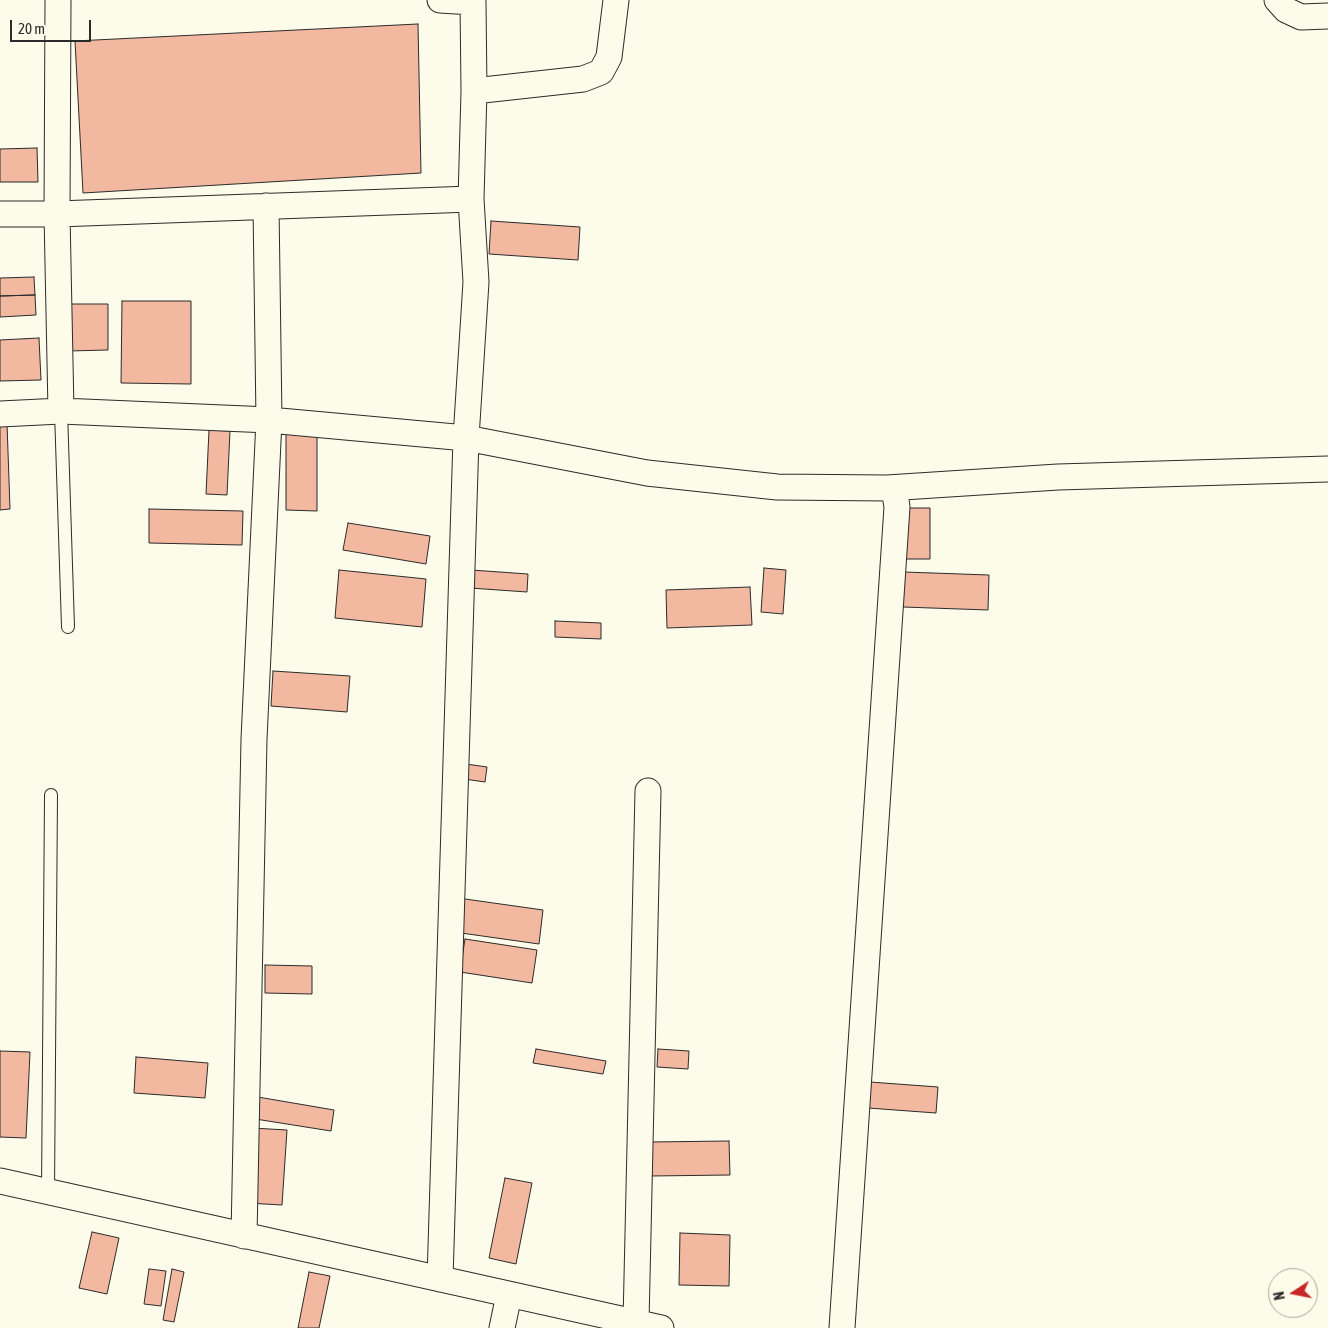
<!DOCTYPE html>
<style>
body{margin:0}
#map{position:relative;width:1328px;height:1328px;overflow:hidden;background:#fdfbea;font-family:"Asap Condensed",sans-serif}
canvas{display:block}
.north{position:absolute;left:1268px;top:1268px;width:50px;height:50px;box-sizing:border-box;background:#fdfbea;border:1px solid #a9a89e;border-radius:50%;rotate:259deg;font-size:14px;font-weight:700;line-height:20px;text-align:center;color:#2b2b2b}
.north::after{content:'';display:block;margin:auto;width:18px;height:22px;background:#c62828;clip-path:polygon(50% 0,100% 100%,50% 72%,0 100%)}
.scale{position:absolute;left:10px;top:20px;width:81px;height:22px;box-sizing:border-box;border:2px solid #2b2b2b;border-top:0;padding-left:6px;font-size:15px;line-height:18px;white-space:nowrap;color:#2b2b2b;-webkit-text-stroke:4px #fdfbea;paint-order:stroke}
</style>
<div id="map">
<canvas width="1328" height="1328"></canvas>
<div class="north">N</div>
<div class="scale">20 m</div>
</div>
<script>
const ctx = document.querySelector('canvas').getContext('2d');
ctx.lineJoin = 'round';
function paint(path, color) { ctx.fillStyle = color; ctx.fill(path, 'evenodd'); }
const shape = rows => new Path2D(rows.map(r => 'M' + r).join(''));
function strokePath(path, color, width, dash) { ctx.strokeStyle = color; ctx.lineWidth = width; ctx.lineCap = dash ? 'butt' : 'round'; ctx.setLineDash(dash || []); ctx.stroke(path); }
const building = shape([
 [418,24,421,173,83,193,75,41,418,24],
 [37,148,38,182,0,182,0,149,37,148],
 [491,221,580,227,578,260,489,254,491,221],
 [34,277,35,295,0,296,0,278,34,277],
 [35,295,36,315,0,317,0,296,35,295],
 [122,301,191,301,191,384,121,383,122,301],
 [68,304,108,304,108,350,68,351,68,304],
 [39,338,41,380,0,381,0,340,39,338],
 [7,423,10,509,0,510,0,424,7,423],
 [209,430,230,431,227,495,206,494,209,430],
 [286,434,317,434,317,511,286,510,286,434],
 [904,508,930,508,930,559,903,559,904,508],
 [149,509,243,511,242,545,149,543,149,509],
 [348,523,430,536,426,564,343,550,348,523],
 [764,568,786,570,783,614,761,612,764,568],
 [339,570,426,579,422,627,335,618,339,570],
 [471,570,528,574,527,592,470,588,471,570],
 [904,572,989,575,988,610,903,607,904,572],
 [750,587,752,625,667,628,666,590,750,587],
 [555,621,601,623,601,639,555,637,555,621],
 [273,671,350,676,347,712,271,706,273,671],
 [459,763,487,767,485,782,457,778,459,763],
 [458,898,543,910,539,944,454,932,458,898],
 [465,939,537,950,532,983,460,972,465,939],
 [265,965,312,966,312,994,265,993,265,965],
 [536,1049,606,1061,603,1074,533,1063,536,1049],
 [658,1049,689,1051,688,1069,657,1067,658,1049],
 [0,1051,30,1052,26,1138,0,1137,0,1051],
 [136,1057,208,1063,205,1098,134,1093,136,1057],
 [870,1082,938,1087,936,1113,868,1108,870,1082],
 [252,1096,334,1110,331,1131,249,1118,252,1096],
 [252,1128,287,1130,282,1205,247,1203,252,1128],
 [729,1141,730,1175,650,1176,650,1142,729,1141],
 [505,1178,532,1183,516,1264,489,1258,505,1178],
 [92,1232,119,1238,107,1294,79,1288,92,1232],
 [680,1233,730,1235,729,1286,679,1285,680,1233],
 [149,1269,166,1271,161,1306,144,1304,149,1269],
 [172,1269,184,1272,174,1322,163,1320,172,1269],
 [309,1272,330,1276,319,1328,298,1328,309,1272]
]);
paint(building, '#f2b8a0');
strokePath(building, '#2b2b2b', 1);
const service = shape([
 [61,411,68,627],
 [48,1192,51,795]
]);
const minor = shape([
 [58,0,57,214,61,411],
 [1277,0,1286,10,1301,17,1328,16],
 [474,91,583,79,601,72,609,57,616,0],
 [0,214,57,214,471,199],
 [0,414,61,411,269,420,466,438,647,473,777,487,887,488,895,494,897,507,842,1328],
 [887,488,1058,477,1328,469],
 [0,1181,661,1328],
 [244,1236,254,739,269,420,266,206],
 [440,1279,466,438,476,282,471,199,474,91,473,2,440,0],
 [636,1322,648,791],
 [502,1328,509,1295]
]);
strokePath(service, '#2b2b2b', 14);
strokePath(minor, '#2b2b2b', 27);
strokePath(service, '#fdfbea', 12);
strokePath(minor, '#fdfbea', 25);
</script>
